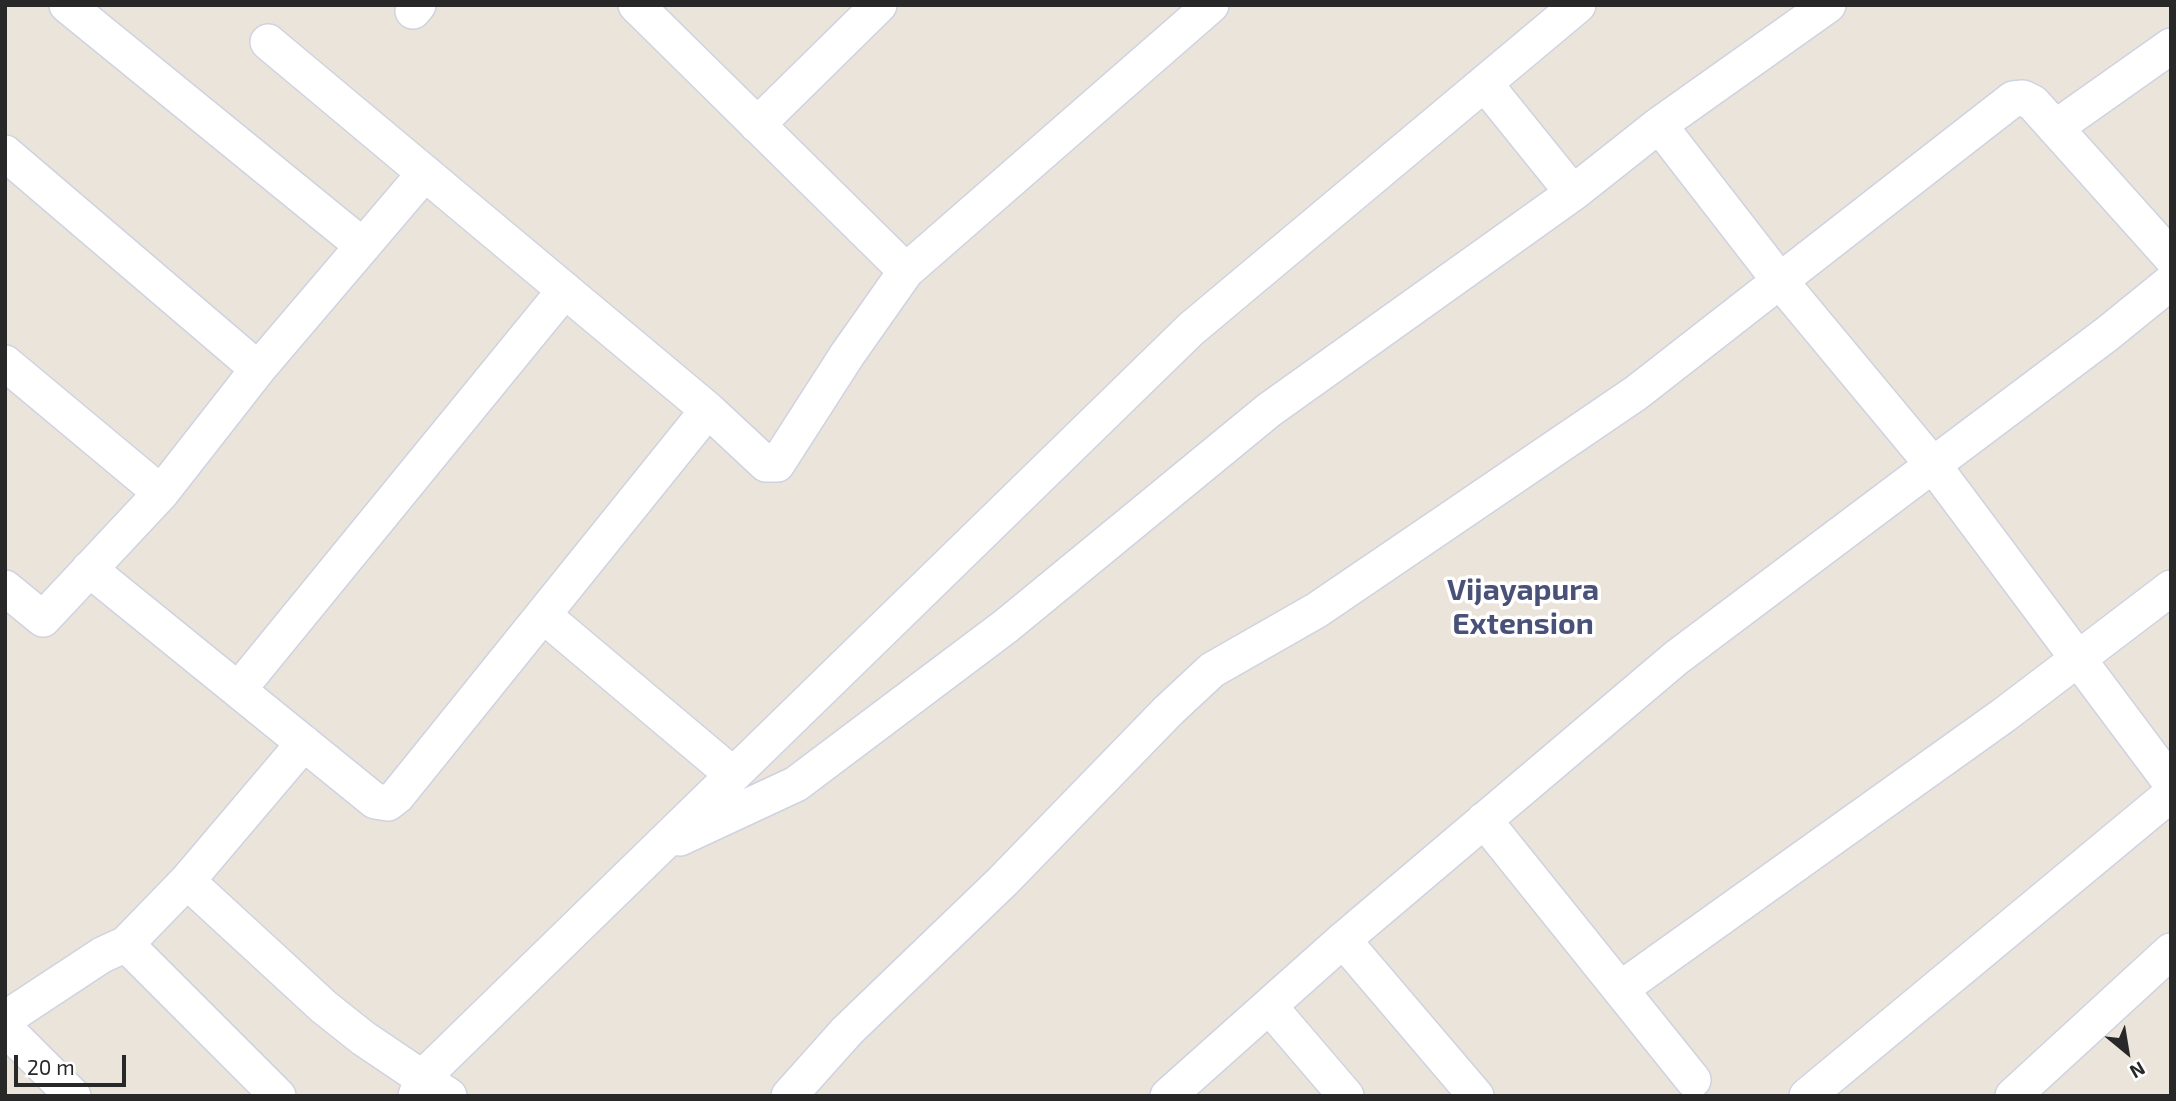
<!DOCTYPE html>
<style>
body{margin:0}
#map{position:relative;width:2176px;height:1101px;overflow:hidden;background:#ebe4da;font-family:"Exo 2",sans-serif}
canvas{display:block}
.frame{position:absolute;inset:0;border:7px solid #282828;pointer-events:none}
.north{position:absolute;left:2092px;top:1017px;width:70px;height:70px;-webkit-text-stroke:5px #fff;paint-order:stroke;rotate:150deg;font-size:19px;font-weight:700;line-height:28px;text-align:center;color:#282828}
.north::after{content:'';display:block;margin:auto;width:24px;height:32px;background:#282828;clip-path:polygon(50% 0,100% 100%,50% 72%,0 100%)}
.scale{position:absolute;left:14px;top:1055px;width:112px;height:32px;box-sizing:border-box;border:4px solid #282828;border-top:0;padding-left:9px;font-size:21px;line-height:24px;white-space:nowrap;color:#282828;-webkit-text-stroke:5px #fff;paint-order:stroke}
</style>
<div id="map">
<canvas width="2176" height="1101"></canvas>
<div class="frame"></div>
<div class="north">N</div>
<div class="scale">20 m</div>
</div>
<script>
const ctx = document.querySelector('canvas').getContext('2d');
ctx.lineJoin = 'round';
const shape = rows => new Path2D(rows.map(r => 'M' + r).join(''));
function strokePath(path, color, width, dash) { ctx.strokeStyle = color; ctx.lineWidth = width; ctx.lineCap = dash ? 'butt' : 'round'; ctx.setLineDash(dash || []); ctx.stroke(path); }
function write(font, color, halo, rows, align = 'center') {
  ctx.font = font + ' "Exo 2",sans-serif'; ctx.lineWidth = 7; ctx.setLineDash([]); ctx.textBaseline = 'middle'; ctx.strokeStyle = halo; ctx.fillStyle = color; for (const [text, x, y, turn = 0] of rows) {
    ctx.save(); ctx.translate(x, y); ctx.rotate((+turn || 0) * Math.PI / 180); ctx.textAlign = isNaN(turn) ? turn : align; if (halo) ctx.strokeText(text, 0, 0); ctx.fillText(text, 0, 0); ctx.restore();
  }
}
const minor = shape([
 [67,5,363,246],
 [636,5,906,271],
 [413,11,418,5],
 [268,42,708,410,766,464,777,464,847,355,906,271,1211,5],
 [1485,84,1573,193],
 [757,125,879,5],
 [1659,125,1780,281,1933,465,2171,783],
 [2055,128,2171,46],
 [5,153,258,369],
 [5,363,161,493],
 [89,569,375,801,388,803,397,796,708,410],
 [5,588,43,619,161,493,258,369,425,173],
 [543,615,732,774],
 [239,689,565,290],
 [1484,820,1693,1080],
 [680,838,796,784,1006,626,1269,410,1573,193,1659,125,1828,5],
 [187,881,324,1007,363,1038,449,1096],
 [1343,940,1476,1096],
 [126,944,278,1096],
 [1622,988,2004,715,2171,588],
 [1269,1006,1346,1096],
 [5,1019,102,955,126,944,187,881,304,743],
 [5,1028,73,1096],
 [416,1096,422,1078,1191,329,1578,5],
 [789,1096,847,1031,1003,881,1168,711,1212,670,1317,610,1636,393,2013,99,2023,98,2033,103,2171,257],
 [1168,1096,1343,940,1676,658,2107,334,2171,282],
 [1807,1096,2171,794],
 [2013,1096,2171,951]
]);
strokePath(minor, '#cfd2e1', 38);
strokePath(minor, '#fff', 35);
write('bold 30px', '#4a5178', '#fff', [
 ["Vijayapura",1523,590],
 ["Extension",1523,624]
]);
</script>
